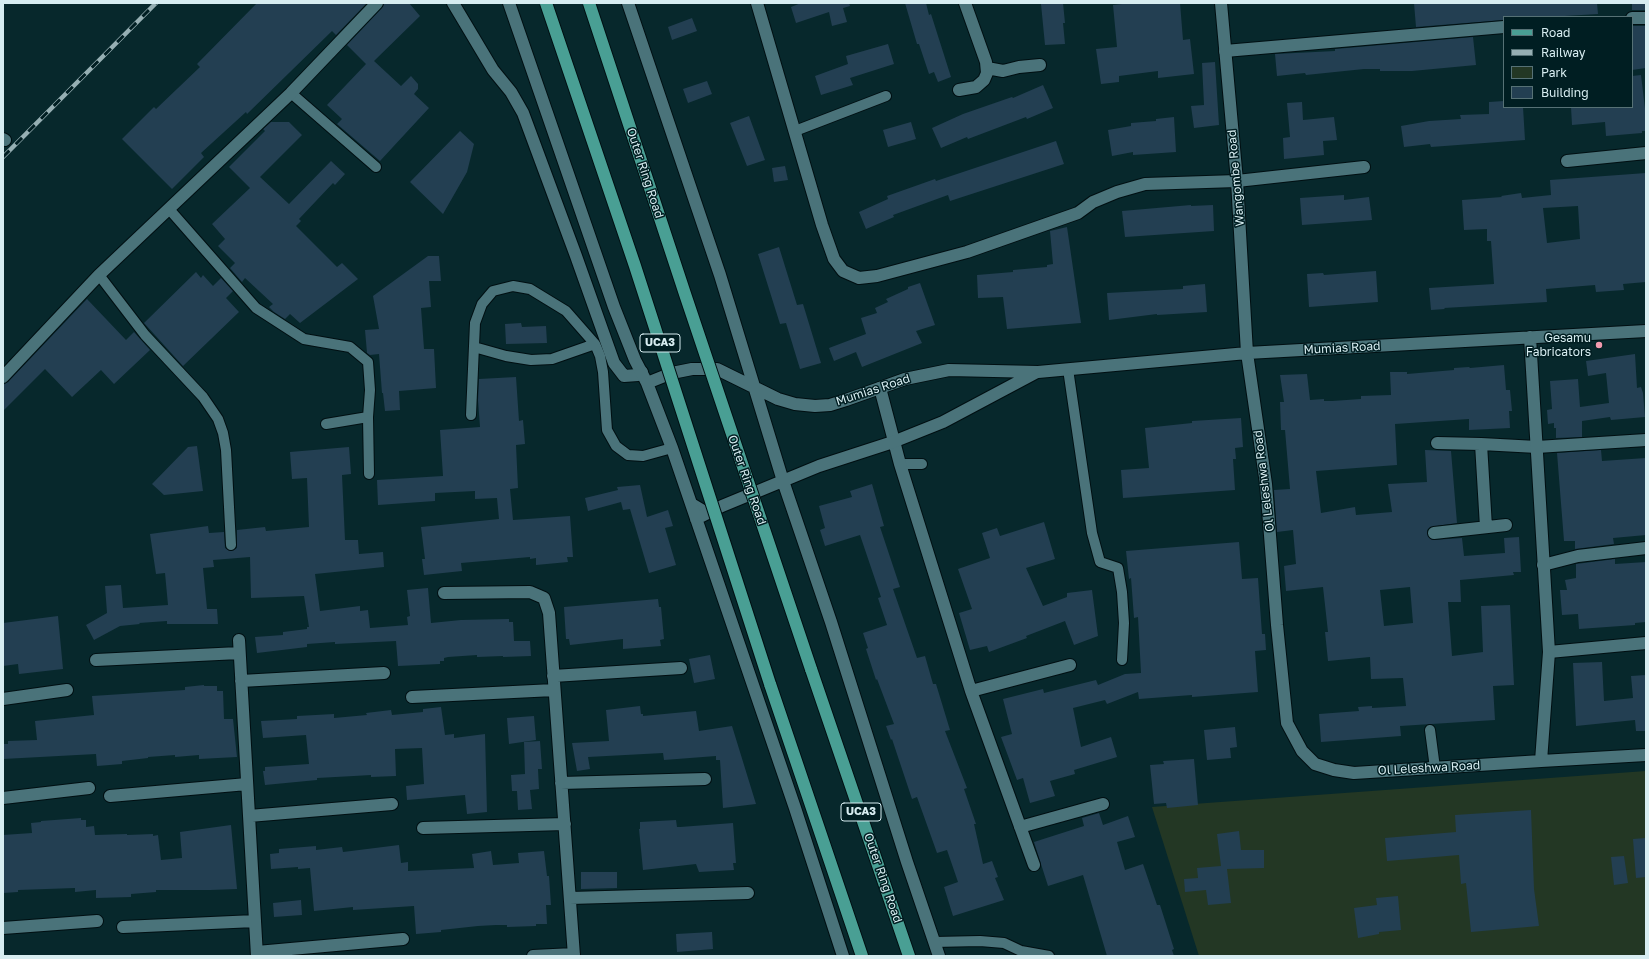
<!DOCTYPE html>
<style>
body{margin:0}
#map{position:relative;width:1649px;height:959px;overflow:hidden;background:#07282c;font-family:"Golos Text",sans-serif}
canvas{display:block}
.frame{position:absolute;inset:0;border:4px solid #d7edf1;pointer-events:none}
.legend{position:absolute;left:1503px;top:16px;width:130px;height:92px;box-sizing:border-box;background:#001e22;border:1px solid #567175;margin:0;padding:5px 7px;list-style:none;font-size:12px;color:#d7edf1}
.legend li{display:flex;align-items:center;gap:8px;height:20px}
.legend b{width:20px;border:1px solid #567175}
</style>
<div id="map">
<canvas width="1649" height="959"></canvas>
<div class="frame"></div>
<ul class="legend">
<li><b style="height:5px;background:#499f94"></b>Road</li>
<li><b style="height:5px;background:#96afb3"></b>Railway</li>
<li><b style="height:11px;background:#233724"></b>Park</li>
<li><b style="height:11px;background:#233f52"></b>Building</li>
</ul>
</div>
<script>
const ctx = document.querySelector('canvas').getContext('2d');
ctx.lineJoin = 'round';
function paint(path, color) { ctx.fillStyle = color; ctx.fill(path, 'evenodd'); }
const shape = rows => new Path2D(rows.map(r => 'M' + r).join(''));
function strokePath(path, color, width, dash) { ctx.strokeStyle = color; ctx.lineWidth = width; ctx.lineCap = dash ? 'butt' : 'round'; ctx.setLineDash(dash || []); ctx.stroke(path); }
function write(font, color, halo, rows, align = 'center') {
  ctx.font = font + ' "Golos Text",sans-serif'; ctx.lineWidth = 3; ctx.setLineDash([]); ctx.textBaseline = 'middle'; ctx.strokeStyle = halo; ctx.fillStyle = color; for (const [text, x, y, turn = 0] of rows) {
    ctx.save(); ctx.translate(x, y); ctx.rotate((+turn || 0) * Math.PI / 180); ctx.textAlign = isNaN(turn) ? turn : align; if (halo) ctx.strokeText(text, 0, 0); ctx.fillText(text, 0, 0); ctx.restore();
  }
}
paint(shape([
 [1646,771,1646,956,1199,956,1152,807]
]), '#233724');
paint(shape([
 [257,3,367,3,336,35,332,31,247,114,246,112,201,153,204,157,172,189,122,139,154,107,156,109,200,67,197,64],
 [384,3,409,3,420,16,374,61,401,86,411,76,418,84,418,89,414,94,429,108,380,161,337,124,342,119,327,105,366,64,347,45,382,8],
 [801,3,849,3,850,6,843,8,847,22,832,26,829,12,796,23,791,7],
 [905,3,926,3,929,15,931,14,951,77,938,82,934,72,929,74,919,44,917,44],
 [1053,3,1063,3,1065,23,1063,23,1065,44,1045,45,1041,4],
 [1131,3,1180,3,1183,40,1190,39,1194,74,1158,78,1158,71,1119,76,1119,82,1101,84,1096,49,1117,47,1113,5],
 [1414,3,1597,3,1598,14,1548,17,1504,17,1504,20,1416,27],
 [1632,3,1646,3,1646,10,1632,10],
 [692,18,697,31,672,40,668,27],
 [1632,26,1646,26,1646,68,1632,70],
 [1473,37,1476,65,1412,71,1380,71,1380,69,1364,69,1306,75,1305,73,1277,76,1275,54,1335,51,1335,49],
 [888,44,894,64,850,78,853,85,821,95,815,76,848,64,846,56],
 [1215,62,1219,125,1194,128,1191,106,1204,105,1202,63],
 [1641,75,1646,117,1646,131,1642,131,1642,133,1606,136,1605,122,1572,125,1571,107,1632,107,1632,76],
 [707,81,712,94,688,103,683,89],
 [1043,85,1053,108,1027,119,1026,117,968,139,967,137,941,148,932,128,963,114,1012,97,1013,98],
 [1504,101,1504,107,1523,107,1525,140,1431,147,1430,144,1404,147,1401,126,1429,121,1461,119,1460,115,1489,114,1489,102],
 [1302,102,1303,120,1334,117,1337,140,1323,141,1324,155,1284,159,1283,138,1290,137,1287,103],
 [749,116,765,160,747,166,730,123],
 [1174,117,1176,152,1133,155,1133,152,1112,156,1108,130,1131,126,1131,123,1156,121,1156,119],
 [271,122,289,122,302,135,260,177,289,204,331,161,345,174,335,185,333,183,299,219,301,221,296,226,337,267,342,263,358,279,300,323,290,314,285,319,274,312,269,307,273,304,245,278,242,282,230,268,235,263,218,246,225,239,212,224,250,188,229,167,265,131,263,129],
 [911,122,916,139,888,147,883,130],
 [460,131,474,144,467,172,443,214,410,182],
 [1056,141,1064,164,950,201,948,195,893,215,894,217,866,229,859,212,888,199,887,196,935,179,936,181],
 [785,166,788,180,774,182,772,168],
 [1646,173,1646,282,1623,284,1624,290,1596,292,1595,285,1546,289,1547,302,1444,308,1445,309,1431,310,1429,288,1494,284,1491,241,1487,241,1487,229,1464,230,1462,200,1502,197,1501,196,1521,193,1522,198,1551,195,1550,180],
 [1578,206,1580,239,1547,243,1543,208],
 [1344,195,1344,200,1369,197,1372,220,1302,225,1300,198],
 [1191,205,1191,206,1213,205,1214,231,1125,237,1122,211],
 [1067,227,1081,323,1007,329,1003,297,978,298,977,275,1013,272,1013,270,1047,267,1047,265,1053,264,1050,231],
 [779,247,797,305,803,304,821,363,800,369,786,323,780,324,758,254],
 [428,256,439,256,441,281,429,281,431,307,421,308,424,349,434,349,436,388,399,391,400,410,385,411,383,393,382,393,379,354,370,355,367,353,365,330,379,329,373,296],
 [1376,271,1378,302,1309,307,1307,274,1323,273,1324,275],
 [196,272,201,278,203,275,213,286,221,278,233,291,226,298,239,312,183,366,144,323],
 [920,283,935,325,916,331,922,343,862,367,856,352,834,361,829,348,866,334,861,318,877,313,875,308,888,302,886,299,908,289,908,287],
 [1205,284,1207,312,1157,315,1157,314,1109,320,1107,293,1183,289,1183,286],
 [87,299,126,340,134,332,150,350,114,384,101,370,72,397,45,369,3,411,3,385,8,382],
 [521,323,522,327,546,326,547,343,506,344,505,324],
 [1635,354,1637,388,1641,387,1643,393,1645,417,1611,420,1610,417,1582,421,1582,437,1556,438,1556,428,1554,428,1554,423,1548,424,1547,410,1552,409,1550,381,1578,379,1580,407,1609,403,1606,373,1588,376,1586,361],
 [1504,365,1506,390,1510,390,1512,411,1509,411,1510,428,1469,430,1469,419,1395,424,1397,465,1316,471,1321,513,1355,507,1356,515,1392,512,1388,484,1427,482,1425,450,1451,451,1457,523,1430,527,1427,530,1428,537,1434,540,1462,538,1464,556,1505,553,1504,538,1519,537,1521,572,1513,572,1514,575,1460,580,1461,602,1448,602,1452,656,1483,652,1481,606,1510,605,1514,685,1493,686,1495,720,1400,726,1401,736,1321,742,1319,714,1359,711,1358,707,1372,706,1372,708,1406,706,1403,678,1371,679,1370,657,1328,661,1325,632,1328,632,1323,587,1286,591,1284,566,1296,564,1293,530,1277,532,1274,490,1290,489,1285,430,1281,430,1280,402,1284,402,1280,375,1307,374,1310,400,1324,399,1324,401,1332,401,1361,399,1361,396,1391,395,1390,372,1407,372,1407,374,1454,370,1454,368,1469,367,1470,368],
 [1410,587,1413,623,1384,626,1380,590],
 [516,377,519,421,523,420,525,444,516,445,518,488,510,489,513,520,570,516,573,557,567,557,568,562,536,565,536,558,530,559,530,557,461,563,462,571,424,575,422,559,425,559,421,527,499,519,497,498,475,499,475,491,435,493,435,501,378,505,377,480,443,476,440,430,480,427,478,400,479,379],
 [1241,418,1243,447,1235,448,1236,459,1233,459,1235,490,1123,498,1121,470,1149,468,1145,428,1192,423,1192,421],
 [197,446,203,491,164,495,152,484,188,447],
 [349,447,351,474,342,475,345,540,358,540,359,554,383,552,384,567,315,574,320,611,360,606,360,611,368,610,370,628,408,625,407,617,410,616,407,590,428,588,431,623,461,620,509,619,509,622,513,622,514,641,530,641,531,656,503,657,503,656,477,657,477,655,448,657,444,658,444,661,440,661,440,664,398,666,396,641,335,644,335,642,307,644,307,647,257,653,255,637,283,635,283,632,307,629,307,627,309,627,304,596,251,598,250,557,213,560,214,567,203,568,207,609,217,609,218,624,167,624,167,621,139,623,140,624,120,626,94,640,86,625,107,613,105,586,121,585,123,608,168,605,165,573,156,574,150,534,208,526,209,533,224,532,225,548,231,551,237,548,237,530,265,527,266,531,309,527,307,478,292,479,290,452],
 [1601,450,1602,461,1646,458,1646,535,1613,538,1614,544,1575,549,1575,541,1564,541,1557,453],
 [872,484,884,526,880,527,900,587,893,589,917,658,925,656,933,684,936,684,950,730,945,731,967,788,964,789,976,824,974,824,983,864,992,861,998,877,995,878,1004,900,953,916,944,887,958,882,947,850,937,853,917,797,912,799,892,739,891,740,886,726,894,724,877,679,876,680,866,649,868,648,863,633,887,625,878,598,881,597,860,535,825,546,820,530,825,528,819,506,852,497,850,491],
 [640,485,647,517,668,510,673,526,665,528,676,565,649,573,630,509,623,510,621,502,588,511,585,498,618,490,617,487],
 [1044,522,1055,559,1026,568,1043,606,1067,597,1067,593,1092,590,1098,636,1074,645,1065,621,1026,636,1027,638,989,652,987,646,970,650,959,613,972,609,958,569,990,558,982,533,997,528,1000,536],
 [1239,542,1242,579,1258,578,1262,634,1265,634,1266,650,1255,651,1258,692,1192,697,1192,695,1139,699,1138,692,1107,704,1105,700,1073,708,1081,747,1111,737,1117,757,1074,770,1075,774,1050,781,1055,796,1030,803,1023,778,1017,780,1001,737,1012,734,1003,699,1043,689,1044,693,1096,680,1098,685,1125,674,1141,673,1138,617,1134,618,1131,578,1129,579,1126,551],
 [1615,559,1615,564,1646,562,1646,622,1635,623,1635,625,1579,629,1578,614,1562,615,1560,590,1567,590,1565,580,1576,578,1576,564],
 [658,599,659,607,661,607,664,639,660,640,661,646,623,649,623,639,570,645,569,639,566,639,564,607],
 [58,616,63,669,19,674,18,664,3,666,3,623],
 [710,655,715,679,694,683,689,659],
 [1602,662,1604,701,1633,698,1631,676,1646,675,1646,731,1636,731,1635,720,1576,726,1573,663],
 [204,685,204,686,217,686,217,691,223,691,224,719,233,719,237,757,199,759,199,755,175,757,175,755,148,757,148,758,122,761,122,764,97,766,96,754,3,759,3,744,8,744,8,741,37,740,35,721,94,715,92,696,185,690,185,687],
 [640,706,641,714,643,714,643,716,696,711,699,731,732,726,756,804,723,808,720,760,716,760,716,756,664,760,663,753,588,757,590,769,577,771,572,743,609,741,606,710],
 [441,707,445,735,454,734,454,738,485,734,487,812,467,814,465,795,407,800,406,786,424,784,422,748,395,749,396,776,371,777,371,775,354,776,317,778,317,780,265,785,263,771,265,771,265,767,309,764,306,735,263,738,261,721,297,719,297,716,334,714,334,718,367,715,366,713,391,710,392,715,423,712,423,709],
 [534,716,536,740,509,744,507,718],
 [1235,727,1237,747,1230,748,1231,758,1207,760,1204,730],
 [540,741,542,769,538,769,539,789,530,790,532,809,518,810,517,791,512,791,511,775,525,774,524,742],
 [1194,759,1198,805,1167,808,1166,803,1154,804,1150,765,1164,764,1163,761],
 [1531,810,1534,889,1539,926,1471,932,1466,883,1461,884,1459,855,1387,861,1385,838,1456,832,1455,815],
 [1099,813,1103,825,1128,816,1135,837,1117,842,1125,870,1143,864,1157,905,1160,905,1174,949,1172,950,1174,956,1107,956,1083,875,1048,886,1034,842,1084,826,1082,818],
 [81,818,81,820,86,820,86,827,94,826,95,835,127,834,127,835,153,834,153,836,158,835,161,860,182,858,180,832,231,825,237,889,210,890,156,890,156,892,131,894,131,897,96,898,96,890,75,892,75,888,18,890,18,892,3,893,3,835,32,833,31,823,41,822,41,821],
 [676,820,677,827,680,827,733,823,736,863,733,863,734,870,699,872,696,864,643,870,639,829,640,829,640,822],
 [1239,831,1241,850,1264,850,1264,868,1227,869,1231,903,1208,905,1206,890,1185,892,1184,879,1198,878,1197,868,1221,866,1217,834],
 [1646,838,1646,877,1636,878,1633,839],
 [399,845,401,863,408,862,408,871,474,868,472,854,491,851,493,865,519,863,518,853,544,851,547,876,549,876,551,905,546,905,547,924,536,924,536,926,507,927,507,925,496,925,478,926,441,930,441,932,416,934,414,906,353,910,353,907,314,911,310,868,298,869,298,867,271,869,270,854,279,853,279,849,316,846,316,850,342,847,343,852],
 [1624,856,1628,883,1614,885,1611,857],
 [581,872,617,872,617,888,581,889],
 [1398,896,1401,930,1379,932,1379,934,1358,938,1354,908,1377,905,1376,898],
 [301,900,302,915,274,917,273,903],
 [712,932,713,949,677,952,676,934]
]), '#233f52');
const lane = shape([
 [291,93,376,167],
 [795,131,886,96],
 [169,209,256,308,304,339,350,347,368,362,370,390,368,417,326,424],
 [99,275,145,335,203,397,218,419,223,433,226,450,231,545],
 [474,347,506,356,531,360,552,359,595,344],
 [1068,369,1092,533,1100,562,1118,568,1122,592,1124,623,1122,660],
 [471,415,475,323,482,304,493,291,513,286,530,289,566,311,595,344,600,356,603,372,607,430,616,446,628,455,643,456,672,448],
 [368,417,369,474],
 [900,464,922,464],
 [690,502,707,512,715,509],
 [1430,730,1435,768],
 [934,942,980,941,1004,943,1021,951,1049,956]
]);
const street = shape([
 [453,3,493,70,511,92,523,113,576,256,614,363,624,376,638,375,642,372],
 [757,3,822,225,834,259,843,271,859,278,877,276,967,252,1078,213,1093,202,1117,192,1145,184,1237,181,1364,167],
 [1632,18,1646,18],
 [1225,51,1504,27],
 [987,68,1003,71,1019,67,1040,65],
 [959,90,976,87,984,80,987,73,986,62,965,3],
 [3,139,5,140],
 [3,377,99,275,291,93,377,3],
 [880,388,900,464,971,691,1034,865],
 [1437,443,1481,444],
 [1486,527,1481,444,1537,447,1646,440],
 [1434,533,1506,525],
 [1543,565,1578,556,1646,548],
 [444,593,530,592,544,598,549,613,574,956],
 [239,640,257,956],
 [1549,652,1646,643],
 [96,660,239,653],
 [553,676,681,668],
 [241,681,384,673],
 [971,691,1070,665],
 [412,697,554,690],
 [3,699,67,690],
 [561,783,705,779],
 [110,796,247,784],
 [3,798,89,788],
 [249,816,392,804],
 [1020,827,1103,804],
 [423,828,565,824],
 [570,898,748,893],
 [123,927,255,921],
 [3,928,97,921],
 [257,952,403,939],
 [533,956,574,954]
]);
const secondary = shape([
 [509,3,614,307,635,360,647,383,672,448,795,808,843,956],
 [628,3,720,275,783,481,831,622,907,862,939,956],
 [1221,3,1237,181,1247,353,1266,484,1277,625,1287,723,1302,751,1315,764,1334,770,1354,773,1541,761,1549,652,1530,337],
 [1567,161,1646,153],
 [647,383,672,373,692,369,717,369,778,399,795,404,815,406,830,405,846,400,905,379,949,370,1038,372,1247,353,1646,331],
 [696,519,722,506,819,466,893,442,943,422,1037,372],
 [1541,761,1646,755]
]);
const primary = shape([
 [811,669,909,956],
 [770,684,862,956]
]);
strokePath(lane, '#000f12', 12);
strokePath(street, '#000f12', 14);
strokePath(secondary, '#000f12', 14);
strokePath(primary, '#000f12', 14);
strokePath(lane, '#4a737a', 10);
strokePath(street, '#4a737a', 12);
strokePath(secondary, '#4a737a', 12);
strokePath(primary, '#499f94', 12);
const rail = shape([
 [3,157,156,3]
]);
strokePath(rail, '#96afb3', 4.5);
strokePath(rail, '#001e22', 3, [9]);
const primaryBridge = shape([
 [546,3,635,266,770,684],
 [589,3,685,294,811,669]
]);
strokePath(primaryBridge, '#000f12', 14, []);
strokePath(primaryBridge, '#499f94', 12);
for (const [x, y, r, color] of [
 [1599,345,4,"#f29aae"]
]) { const dot = new Path2D(); dot.arc(x, y, r, 0, 2 * Math.PI); ctx.fillStyle = color; ctx.fill(dot); strokePath(dot, '#001e22', 1.5); }
for (const [x, y, w] of [
 [660,343,40],
 [861,812,40]
]) { const box = new Path2D(); box.roundRect(x - w / 2, y - 9, w, 18, 3); ctx.fillStyle = '#001e22'; ctx.fill(box); strokePath(box, '#d7edf1', 1); }
write('bold 11px', '#d7edf1', null, [
 ["UCA3",660,343],
 ["UCA3",861,812]
]);
write('12px', '#d7edf1', '#001e22', [
 ["Outer Ring Road",645,173,72],
 ["Wangombe Road",1236,178,-95],
 ["Mumias Road",1342,348,-3],
 ["Mumias Road",873,390,-18],
 ["Outer Ring Road",747,480,71],
 ["Ol Leleshwa Road",1264,481,-97],
 ["Ol Leleshwa Road",1429,768,-3],
 ["Outer Ring Road",883,878,71]
]);
write('12px', '#d7edf1', '#001e22', [
 ["Gesamu",1591,338],
 ["Fabricators",1591,352]
], 'right');
</script>
